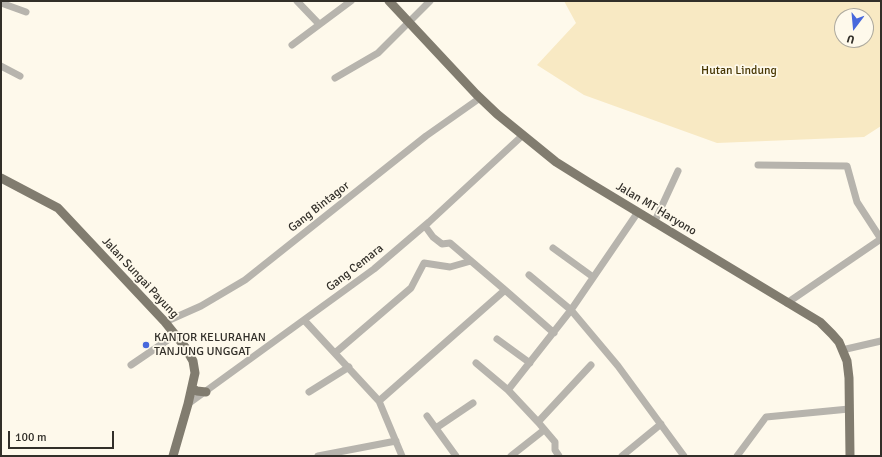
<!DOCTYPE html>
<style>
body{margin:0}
#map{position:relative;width:882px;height:457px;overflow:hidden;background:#fef9eb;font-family:Signika,sans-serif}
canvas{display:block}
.frame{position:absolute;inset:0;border:2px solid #322f29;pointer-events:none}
.north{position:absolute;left:834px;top:8px;width:40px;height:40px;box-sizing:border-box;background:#fef9eb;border:1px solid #aca89d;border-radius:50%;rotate:196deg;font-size:11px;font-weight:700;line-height:16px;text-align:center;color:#322f29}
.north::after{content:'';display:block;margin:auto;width:14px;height:18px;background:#4868dc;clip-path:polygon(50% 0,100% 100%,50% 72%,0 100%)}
.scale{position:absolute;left:8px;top:431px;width:106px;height:18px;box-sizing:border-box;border:2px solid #322f29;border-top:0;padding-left:5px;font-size:12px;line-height:14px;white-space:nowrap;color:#322f29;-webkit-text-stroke:3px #fef9eb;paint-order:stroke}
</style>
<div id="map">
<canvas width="882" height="457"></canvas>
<div class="frame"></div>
<div class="north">U</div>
<div class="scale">100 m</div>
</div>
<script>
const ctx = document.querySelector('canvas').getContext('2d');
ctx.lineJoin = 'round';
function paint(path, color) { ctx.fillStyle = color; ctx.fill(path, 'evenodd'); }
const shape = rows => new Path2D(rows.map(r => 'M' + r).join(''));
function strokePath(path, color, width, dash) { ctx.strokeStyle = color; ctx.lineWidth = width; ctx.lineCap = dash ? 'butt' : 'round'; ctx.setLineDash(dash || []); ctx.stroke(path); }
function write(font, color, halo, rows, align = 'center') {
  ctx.font = font + ' Signika,sans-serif'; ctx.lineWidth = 3.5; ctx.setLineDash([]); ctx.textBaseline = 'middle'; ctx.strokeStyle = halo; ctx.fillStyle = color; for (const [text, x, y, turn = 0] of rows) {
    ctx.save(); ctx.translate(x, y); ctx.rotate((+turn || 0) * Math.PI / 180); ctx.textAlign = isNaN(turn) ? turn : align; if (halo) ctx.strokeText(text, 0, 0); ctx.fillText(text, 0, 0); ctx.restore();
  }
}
paint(shape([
 [564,1,881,1,881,126,864,137,717,143,584,95,537,65,576,23],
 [842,16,866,16,866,40,842,40]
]), '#f8e9c3');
strokePath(shape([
 [297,1,319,24],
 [1,3,26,12],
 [292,45,351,1],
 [1,66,20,76],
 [335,78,378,53,430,1],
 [758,165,847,166,857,202,881,239],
 [654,223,678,171],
 [425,226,433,237,442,244,450,243,505,290],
 [553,248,593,277],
 [529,275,571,310,618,366,684,456],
 [787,303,881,239],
 [304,320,379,401,402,456],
 [165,322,201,306,245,280,426,136,480,98],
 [497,339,530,363],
 [842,350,881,341],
 [335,353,411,288,424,263,450,267,471,261],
 [476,363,508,390,538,422,555,442,555,450,559,456],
 [131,365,175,335],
 [508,390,571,310,638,212],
 [309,392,349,367],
 [379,401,505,290,554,333],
 [188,404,374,269,429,222,523,135],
 [427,416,456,456],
 [538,422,591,365],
 [436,428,473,403],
 [318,456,396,441],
 [511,456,544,430],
 [622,456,661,424],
 [737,456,766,417,849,409]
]), '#b7b4ad', 7);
strokePath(shape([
 [389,1,476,94,497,114,556,162,588,182,820,322,832,334,839,342,847,361,849,378,850,456],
 [1,178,58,208,165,322,185,347,193,361,195,373,188,404,173,456],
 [192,388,197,391,206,392]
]), '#817c6f', 9);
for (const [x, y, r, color] of [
 [146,345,4,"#4868dc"]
]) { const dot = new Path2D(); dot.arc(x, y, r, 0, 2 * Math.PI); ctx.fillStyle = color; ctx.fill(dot); strokePath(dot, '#fef9eb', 1.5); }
write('12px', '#473602', '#fef9eb', [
 ["Hutan Lindung",739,71]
]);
write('12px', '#322f29', '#fef9eb', [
 ["Gang Bintagor",319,207,-38],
 ["Jalan MT Haryono",656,209,31],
 ["Gang Cemara",355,268,-38],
 ["Jalan Sungai Payung",140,278,47]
]);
write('12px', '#322f29', '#fef9eb', [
 ["KANTOR KELURAHAN",154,338],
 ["TANJUNG UNGGAT",154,352]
], 'left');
</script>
